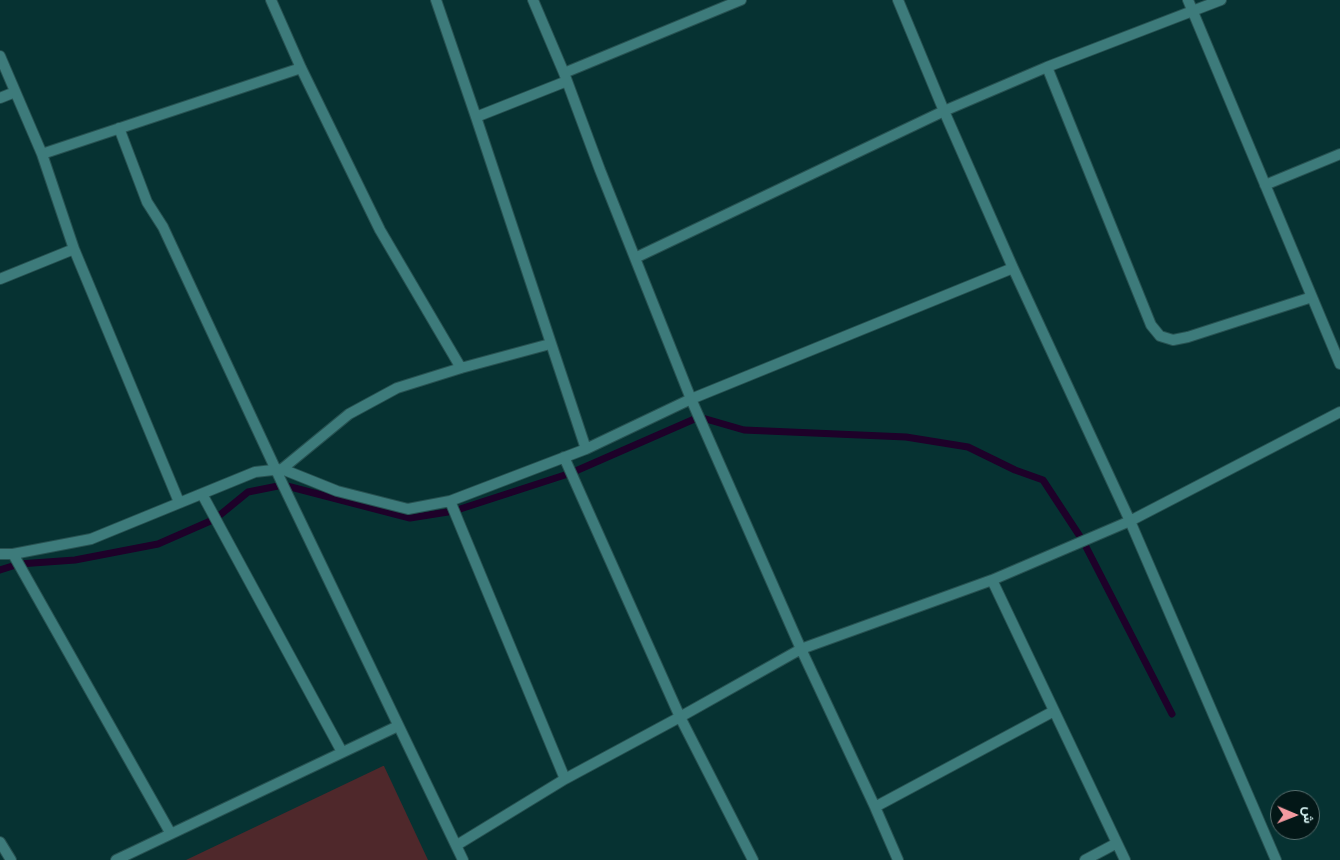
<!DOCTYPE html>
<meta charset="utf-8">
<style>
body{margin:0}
#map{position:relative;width:1340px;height:860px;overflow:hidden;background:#063232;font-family:"Archivo Narrow",Vazirmatn,sans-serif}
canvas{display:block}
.north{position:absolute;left:1270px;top:790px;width:50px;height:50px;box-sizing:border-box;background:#031717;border:1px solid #576e6e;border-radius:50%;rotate:91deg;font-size:14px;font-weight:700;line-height:20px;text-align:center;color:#d6f1f1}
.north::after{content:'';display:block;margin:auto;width:18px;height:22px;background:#f49aa0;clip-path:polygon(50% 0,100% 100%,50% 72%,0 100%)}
</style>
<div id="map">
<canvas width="1340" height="860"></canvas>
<div class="north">ش</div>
</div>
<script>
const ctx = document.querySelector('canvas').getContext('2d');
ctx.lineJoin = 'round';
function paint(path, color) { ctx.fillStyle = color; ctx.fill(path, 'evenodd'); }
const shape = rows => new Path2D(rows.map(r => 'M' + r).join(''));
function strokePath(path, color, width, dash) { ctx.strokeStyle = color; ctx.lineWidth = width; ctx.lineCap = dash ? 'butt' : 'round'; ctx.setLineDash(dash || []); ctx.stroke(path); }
paint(shape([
 [384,766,428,860,186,860,383,766]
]), '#4f282b');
strokePath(shape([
 [0,570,19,564,75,560,158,544,215,519,248,492,283,485,410,518,454,511,571,473,699,417,744,430,906,437,968,447,1015,470,1043,480,1083,541,1172,714]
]), '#1e0129', 7);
const street = shape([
 [271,0,301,68,380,230,461,368],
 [436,0,476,117,586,449],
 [533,0,564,73,600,170,691,399,801,649,875,807,898,860],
 [898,0,944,111,1013,268,1130,521,1276,860],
 [1188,0,1340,364],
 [0,56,42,154,74,249,179,502],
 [1047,67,1151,325,1160,336,1173,340,1188,337,1312,297],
 [564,73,741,0],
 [0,98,15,92],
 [476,117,567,81],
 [119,128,147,202,163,227,283,485,463,860],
 [42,154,301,68],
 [1265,185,1340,154],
 [635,258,944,111,1047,67,1221,0],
 [0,279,74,249],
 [564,457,680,717,753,860],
 [282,469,349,414,397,388,461,368,550,344],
 [202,494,342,752],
 [450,501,565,779],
 [0,554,13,554,91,539,255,472,282,469,337,491,408,509,450,501,586,449,691,399,1013,268],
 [13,554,171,834],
 [992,580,1125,860],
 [875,807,1054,711],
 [0,842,11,860],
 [457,845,565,779,680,717,801,649,992,580,1130,521,1340,412],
 [116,860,398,726],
 [1085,860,1117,843]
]);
strokePath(street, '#275151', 12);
strokePath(street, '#3d7b7b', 10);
</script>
